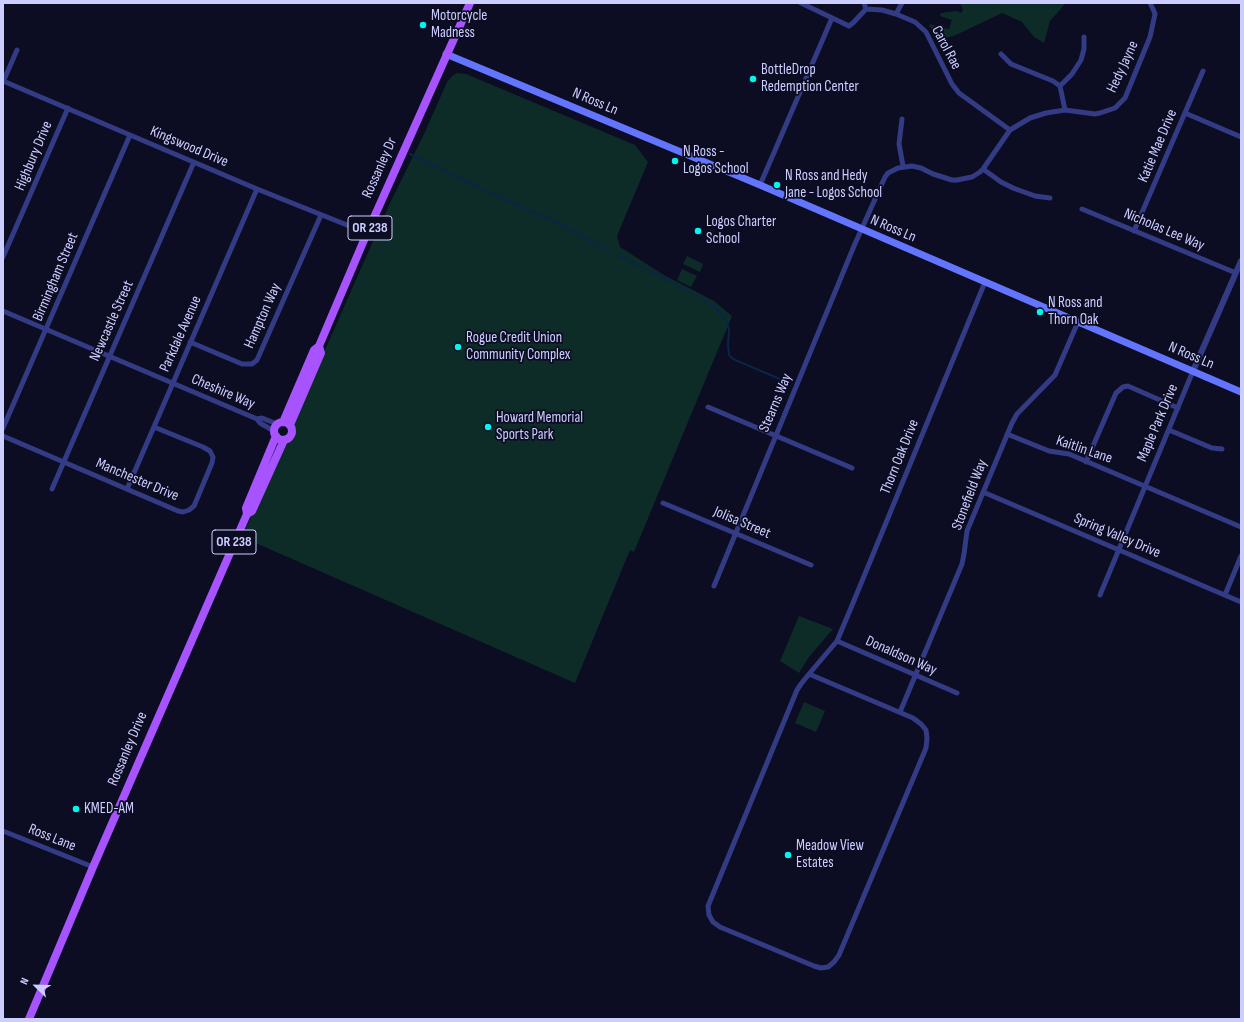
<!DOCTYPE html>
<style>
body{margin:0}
#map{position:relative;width:1244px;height:1022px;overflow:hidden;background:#0c0c22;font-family:"Sofia Sans Condensed",sans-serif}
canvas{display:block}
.frame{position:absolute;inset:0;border:4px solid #ccceff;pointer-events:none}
.north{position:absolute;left:16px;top:966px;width:40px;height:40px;-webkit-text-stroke:3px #0c0c22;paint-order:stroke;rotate:293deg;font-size:11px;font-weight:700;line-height:16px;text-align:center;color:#ccceff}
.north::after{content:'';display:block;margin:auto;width:14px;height:18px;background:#ccceff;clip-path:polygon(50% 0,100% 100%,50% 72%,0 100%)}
</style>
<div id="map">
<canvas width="1244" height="1022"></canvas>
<div class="frame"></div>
<div class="north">N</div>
</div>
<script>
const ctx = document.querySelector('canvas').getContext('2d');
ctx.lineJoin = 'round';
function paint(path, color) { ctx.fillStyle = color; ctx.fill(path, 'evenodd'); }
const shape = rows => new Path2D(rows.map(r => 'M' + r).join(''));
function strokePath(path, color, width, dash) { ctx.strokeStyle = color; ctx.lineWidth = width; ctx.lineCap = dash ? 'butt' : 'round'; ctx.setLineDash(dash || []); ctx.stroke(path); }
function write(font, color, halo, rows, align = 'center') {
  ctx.font = font + ' "Sofia Sans Condensed",sans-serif'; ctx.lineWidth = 3.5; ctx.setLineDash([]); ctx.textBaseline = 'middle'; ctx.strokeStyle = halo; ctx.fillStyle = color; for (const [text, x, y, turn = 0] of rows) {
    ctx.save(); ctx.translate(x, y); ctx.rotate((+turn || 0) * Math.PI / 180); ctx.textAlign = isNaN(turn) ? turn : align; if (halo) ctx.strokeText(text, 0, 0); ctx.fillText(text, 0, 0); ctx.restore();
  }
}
paint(shape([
 [960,3,1066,3,1050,21,1044,43,1034,37,1022,22,1002,13,956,35,939,40,936,34,930,27,930,24,949,29,952,20,940,16,941,13,948,12,957,11,961,13,963,10],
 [457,73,466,74,635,145,648,162,617,236,620,247,664,275,714,301,732,316,634,552,630,550,575,683,242,537,390,203,425,132,447,82,452,76],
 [687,256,703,264,700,272,683,264],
 [682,269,697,276,691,287,677,280],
 [799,616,833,629,809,657,799,673,780,661],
 [804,702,825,711,816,732,795,723]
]), '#0e2c27');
strokePath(shape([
 [410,154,482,189,558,223,609,251],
 [618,255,670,281,713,306,725,318,729,329,728,345,729,355,733,359,789,383]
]), '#082645', 2);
strokePath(shape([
 [801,3,849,26,853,23,866,9,882,10,896,14,915,22,926,32,952,84,959,93,1010,130],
 [864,3,866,9],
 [896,14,902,3],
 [1001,54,1011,64,1053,81,1060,86],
 [3,81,257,189,367,233],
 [3,82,17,50],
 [1065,110,1060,86,1072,74,1081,60,1084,49,1084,37],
 [1185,113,1241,137],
 [902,119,899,144,903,166],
 [983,169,1001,182,1013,188,1035,196,1050,198],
 [760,185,832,18],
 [1082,209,1236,273],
 [1134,231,1203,71],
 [3,257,68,108],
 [3,311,257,419,260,423,274,431],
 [190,342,242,364,252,364,257,360,321,215],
 [708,407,852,468],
 [257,419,262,418,277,424],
 [3,428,130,135],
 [1169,430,1212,448,1222,449],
 [1007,434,1049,451,1069,454,1241,527],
 [3,436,178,511,183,512,189,510,194,506,212,463,213,457,210,451,203,447,154,427],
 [1086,462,1116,393,1123,387,1128,386,1178,408],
 [52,489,194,162],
 [127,489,257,189],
 [983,492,1241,602],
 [663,503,811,565],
 [714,586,854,246,885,177,888,173,898,168,912,166,921,168,933,174,952,180,957,180,972,177,980,172,983,169,1010,130,1030,118,1046,113,1065,110,1095,114,1100,113,1115,108,1125,98,1150,37,1155,14,1153,9,1150,3],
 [1100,595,1193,371],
 [1225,595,1241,556],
 [837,641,957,693],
 [809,674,913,718,921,724,926,730,927,738,926,748,839,955,834,962,828,967,821,968,814,966,720,927,713,922,709,915,708,906,797,690,801,684,809,674,837,641,853,603,985,282],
 [900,712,962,564,964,554,967,531,1012,423,1017,414,1055,375,1078,322],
 [3,831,93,867]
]), '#333b84', 5);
strokePath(shape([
 [1193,371,1241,261]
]), '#333b84', 6);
strokePath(shape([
 [446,54,760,185,1241,392]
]), '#6375ff', 7);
strokePath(shape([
 [319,346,367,233,470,3],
 [283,422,314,350,319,346],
 '274 431a9 9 0 1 1 18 0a9 9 0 1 1-18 0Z',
 [290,425,321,353,319,346],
 [247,514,252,511,284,440],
 [29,1019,93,867,247,514,246,508,276,436]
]), '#a753ff', 8);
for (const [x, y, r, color] of [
 [423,25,4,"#00f7ee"],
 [753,79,4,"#00f7ee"],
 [675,161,4,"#00f7ee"],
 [777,185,4,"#00f7ee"],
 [698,231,4,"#00f7ee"],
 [1040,312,4,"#00f7ee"],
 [458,347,4,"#00f7ee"],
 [488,427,4,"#00f7ee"],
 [76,809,4,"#00f7ee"],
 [788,855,4,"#00f7ee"]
]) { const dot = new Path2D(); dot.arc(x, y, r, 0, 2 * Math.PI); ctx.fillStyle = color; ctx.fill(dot); strokePath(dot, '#0c0c22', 1.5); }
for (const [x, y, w] of [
 [370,228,44],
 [234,542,44]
]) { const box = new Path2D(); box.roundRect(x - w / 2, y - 12, w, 24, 3); ctx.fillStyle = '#0c0c22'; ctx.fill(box); strokePath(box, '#ccceff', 1); }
write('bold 14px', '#ccceff', null, [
 ["OR 238",370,228],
 ["OR 238",234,542]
]);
write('15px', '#ccceff', '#0c0c22', [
 ["Motorcycle",431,16],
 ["Madness",431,33],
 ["BottleDrop",761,70],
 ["Redemption Center",761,87],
 ["N Ross -",683,152],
 ["Logos School",683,169],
 ["N Ross and Hedy",785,176],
 ["Jane - Logos School",785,193],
 ["Logos Charter",706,222],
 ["School",706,239],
 ["N Ross and",1048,303],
 ["Thorn Oak",1048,320],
 ["Rogue Credit Union",466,338],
 ["Community Complex",466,355],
 ["Howard Memorial",496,418],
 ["Sports Park",496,435],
 ["KMED-AM",84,809],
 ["Meadow View",796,846],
 ["Estates",796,863]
], 'left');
write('15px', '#ccceff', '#0c0c22', [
 ["Carol Rae",946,48,62],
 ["Hedy Jayne",1123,67,-65],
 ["N Ross Ln",595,102,23],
 ["Katie Mae Drive",1158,146,-67],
 ["Kingswood Drive",189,147,23],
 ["Highbury Drive",34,156,-67],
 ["Rossanley Dr",380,168,-66],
 ["N Ross Ln",893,229,23],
 ["Nicholas Lee Way",1164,230,23],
 ["Birmingham Street",56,277,-67],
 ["Hampton Way",263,316,-66],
 ["Newcastle Street",112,321,-66],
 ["Parkdale Avenue",181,334,-66],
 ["N Ross Ln",1191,356,23],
 ["Cheshire Way",223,392,23],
 ["Stearns Way",776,403,-67],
 ["Maple Park Drive",1158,423,-67],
 ["Kaitlin Lane",1084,450,19],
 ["Thorn Oak Drive",900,457,-68],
 ["Manchester Drive",137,480,23],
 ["Stonefield Way",970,495,-69],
 ["Jolisa Street",742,523,23],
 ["Spring Valley Drive",1117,536,23],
 ["Donaldson Way",901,656,24],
 ["Rossanley Drive",128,749,-67],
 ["Ross Lane",52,838,22]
]);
</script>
